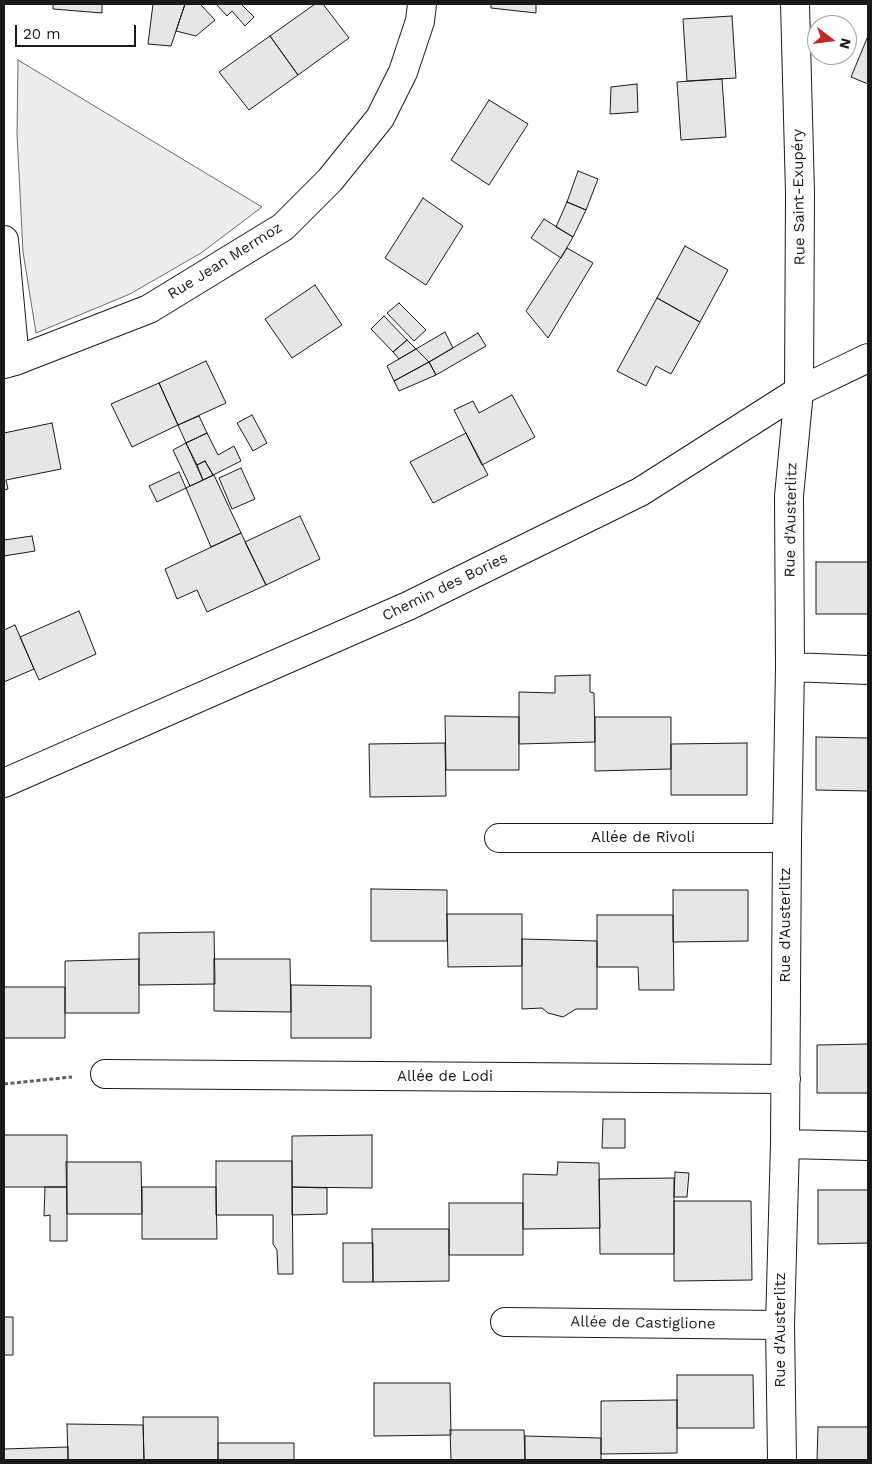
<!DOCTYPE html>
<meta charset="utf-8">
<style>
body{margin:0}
#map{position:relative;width:872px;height:1464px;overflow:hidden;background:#fff;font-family:"Work Sans",sans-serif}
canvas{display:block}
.frame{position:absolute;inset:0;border:5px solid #1a1a1a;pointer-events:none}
.north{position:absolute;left:807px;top:15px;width:50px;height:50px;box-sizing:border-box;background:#fff;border:1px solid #a3a3a3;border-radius:50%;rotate:105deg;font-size:14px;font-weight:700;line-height:20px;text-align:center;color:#1a1a1a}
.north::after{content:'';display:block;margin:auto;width:18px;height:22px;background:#c62828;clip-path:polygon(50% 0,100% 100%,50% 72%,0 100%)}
.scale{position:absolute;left:15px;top:25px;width:121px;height:22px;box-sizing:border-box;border:2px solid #1a1a1a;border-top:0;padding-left:6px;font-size:15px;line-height:18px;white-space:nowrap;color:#1a1a1a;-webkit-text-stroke:4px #fff;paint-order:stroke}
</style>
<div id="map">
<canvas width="872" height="1464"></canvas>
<div class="frame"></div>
<div class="north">N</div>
<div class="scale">20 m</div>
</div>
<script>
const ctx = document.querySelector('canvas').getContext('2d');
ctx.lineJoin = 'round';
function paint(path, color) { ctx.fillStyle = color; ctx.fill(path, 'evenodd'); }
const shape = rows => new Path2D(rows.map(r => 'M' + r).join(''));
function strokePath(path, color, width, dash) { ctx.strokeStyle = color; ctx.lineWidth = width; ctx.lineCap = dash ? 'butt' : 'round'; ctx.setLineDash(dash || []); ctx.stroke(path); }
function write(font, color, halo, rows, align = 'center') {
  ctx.font = font + ' "Work Sans",sans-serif'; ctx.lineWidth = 4; ctx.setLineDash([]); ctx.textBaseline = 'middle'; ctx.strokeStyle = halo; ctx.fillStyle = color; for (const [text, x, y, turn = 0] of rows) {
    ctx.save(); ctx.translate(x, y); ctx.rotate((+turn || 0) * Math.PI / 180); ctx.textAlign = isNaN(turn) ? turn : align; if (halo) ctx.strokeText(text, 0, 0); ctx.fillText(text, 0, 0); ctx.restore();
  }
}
const built = shape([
 [18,60,262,207,201,253,130,294,36,333,23,252,17,134,18,60]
]);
paint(built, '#ededed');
strokePath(built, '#6a6a6a', 1);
const building = shape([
 [53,4,102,4,102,13,53,9,53,4],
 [153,4,185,4,171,46,148,44,153,4],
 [185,4,200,4,215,20,196,36,176,31,185,4],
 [216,4,241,4,254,17,245,26,232,11,227,16,216,4],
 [315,4,323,4,349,38,298,75,270,36,315,4],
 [491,4,536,4,536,13,491,8,491,4],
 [732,16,736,78,687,81,683,19,732,16],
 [270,36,298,75,249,110,219,72,270,36],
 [868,36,868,84,851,77,868,36],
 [722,79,726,137,681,140,677,82,722,79],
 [637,84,638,112,610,114,611,87,637,84],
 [489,100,528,124,489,185,451,160,489,100],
 [578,171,598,179,586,210,567,202,578,171],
 [423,198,463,226,426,285,385,258,423,198],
 [567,202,586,210,573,237,556,227,567,202],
 [544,219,573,237,561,258,531,238,544,219],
 [685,246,728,270,700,322,657,298,685,246],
 [567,248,593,263,548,338,526,311,567,248],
 [315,285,342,325,292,358,265,319,315,285],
 [657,298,700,322,671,374,656,366,646,386,617,371,657,298],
 [399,303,426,330,414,341,387,313,399,303],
 [384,316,407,340,393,352,371,329,384,316],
 [445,332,453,348,429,362,416,349,445,332],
 [478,333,486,346,436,375,429,362,478,333],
 [407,340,416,349,399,359,393,352,407,340],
 [416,349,429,362,394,381,387,366,416,349],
 [206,361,226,403,178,425,159,383,206,361],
 [429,362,436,375,399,391,394,381,429,362],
 [159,383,178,425,132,447,111,404,159,383],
 [512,395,535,437,482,465,454,410,473,401,479,413,512,395],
 [252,415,267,443,253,451,237,423,252,415],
 [199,416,207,433,186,443,178,425,199,416],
 [52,423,61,469,6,480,8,489,4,490,4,433,52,423],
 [207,433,218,455,234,446,241,461,213,475,205,461,197,465,186,443,207,433],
 [466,433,488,475,433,503,410,462,466,433],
 [186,443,203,480,190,486,173,450,186,443],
 [205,461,213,475,203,480,197,465,205,461],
 [241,468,255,499,232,509,219,478,241,468],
 [179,472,186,488,157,502,149,486,179,472],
 [214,475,241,533,211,547,186,488,214,475],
 [300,516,320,559,266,585,245,542,300,516],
 [241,533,266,585,207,612,197,590,177,599,165,569,241,533],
 [32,536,35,551,4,556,4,540,32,536],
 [816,562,868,562,868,614,816,614,816,562],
 [79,611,96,654,39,680,20,637,79,611],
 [15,625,34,669,4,682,4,630,15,625],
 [590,675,590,692,594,693,595,742,519,744,519,692,555,693,555,676,590,675],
 [445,716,519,717,519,770,446,770,445,716],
 [595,717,671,717,671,769,595,771,595,717],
 [816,737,868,738,868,791,816,790,816,737],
 [445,743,446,796,370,797,369,744,445,743],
 [747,743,747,795,671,795,671,744,747,743],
 [371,889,447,890,447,941,371,941,371,889],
 [673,890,748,890,748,941,673,942,673,890],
 [447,914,522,914,522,966,448,967,447,914],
 [597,915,673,915,674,990,639,990,638,967,597,967,597,915],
 [214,932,215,984,139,985,139,933,214,932],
 [522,939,597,941,597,1009,576,1009,563,1017,548,1013,542,1008,522,1009,522,939],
 [139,959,139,1013,65,1013,65,961,139,959],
 [214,959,290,959,291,1012,214,1011,214,959],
 [291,985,371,986,371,1038,291,1038,291,985],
 [4,987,65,987,65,1038,4,1038,4,987],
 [868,1044,868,1093,817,1093,817,1045,868,1044],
 [603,1119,625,1119,625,1148,602,1148,603,1119],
 [4,1135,67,1135,67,1187,4,1187,4,1135],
 [372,1135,372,1188,292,1187,292,1136,372,1135],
 [216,1161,292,1161,293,1274,278,1274,277,1250,273,1244,273,1215,216,1215,216,1161],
 [66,1162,141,1162,142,1214,67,1214,66,1162],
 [558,1162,599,1163,600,1228,523,1229,523,1174,557,1175,558,1162],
 [675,1172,689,1173,687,1197,674,1197,675,1172],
 [674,1178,674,1254,600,1254,599,1179,674,1178],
 [45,1187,67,1187,67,1241,50,1241,50,1215,44,1216,45,1187],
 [142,1187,216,1187,217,1239,142,1239,142,1187],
 [292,1187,327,1188,327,1214,292,1215,292,1187],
 [818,1190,868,1190,868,1243,818,1244,818,1190],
 [674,1201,751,1201,752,1280,674,1281,674,1201],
 [449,1203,523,1203,523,1255,449,1255,449,1203],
 [372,1229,449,1229,449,1281,373,1282,372,1229],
 [343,1243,373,1243,373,1282,343,1282,343,1243],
 [4,1317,13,1317,13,1355,4,1355,4,1317],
 [677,1375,753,1375,754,1428,677,1428,677,1375],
 [374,1383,450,1383,451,1435,374,1436,374,1383],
 [677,1400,677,1453,601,1454,601,1401,677,1400],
 [143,1417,218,1417,218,1460,144,1460,143,1417],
 [67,1424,143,1425,144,1460,68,1460,67,1424],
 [818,1427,868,1427,868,1460,817,1460,818,1427],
 [450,1430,524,1430,525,1460,451,1460,450,1430],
 [525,1436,601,1438,601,1460,525,1460,525,1436],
 [218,1443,294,1443,294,1460,218,1460,218,1443],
 [68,1447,68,1460,4,1460,4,1449,68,1447]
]);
paint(building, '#e6e6e6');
strokePath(building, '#1a1a1a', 1);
const minor = shape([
 [4,240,15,361],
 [4,364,15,361,149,309,283,227,330,180,380,118,403,72,420,21,422,4],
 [790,667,868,670],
 [4,783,408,606,640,492,799,391,868,358],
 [499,838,787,838],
 [105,1074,786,1079],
 [785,1144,868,1146],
 [505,1322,780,1325],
 [782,1460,780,1325,785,1144,787,838,790,667,789,496,799,391,800,193,795,4]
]);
strokePath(minor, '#1a1a1a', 30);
strokePath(shape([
 [4,1084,72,1077]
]), '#5f5f5f', 3, [4, 2.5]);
strokePath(minor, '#fff', 28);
write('15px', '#1a1a1a', '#fff', [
 ["Rue Saint-Exupéry",799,197,-91],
 ["Rue Jean Mermoz",225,261,-32],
 ["Rue d'Austerlitz",791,520,-89],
 ["Chemin des Bories",445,587,-26],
 ["Allée de Rivoli",643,838],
 ["Rue d'Austerlitz",786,925,-90],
 ["Allée de Lodi",445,1077],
 ["Allée de Castiglione",643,1323,1],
 ["Rue d'Austerlitz",781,1330,-90]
]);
</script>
